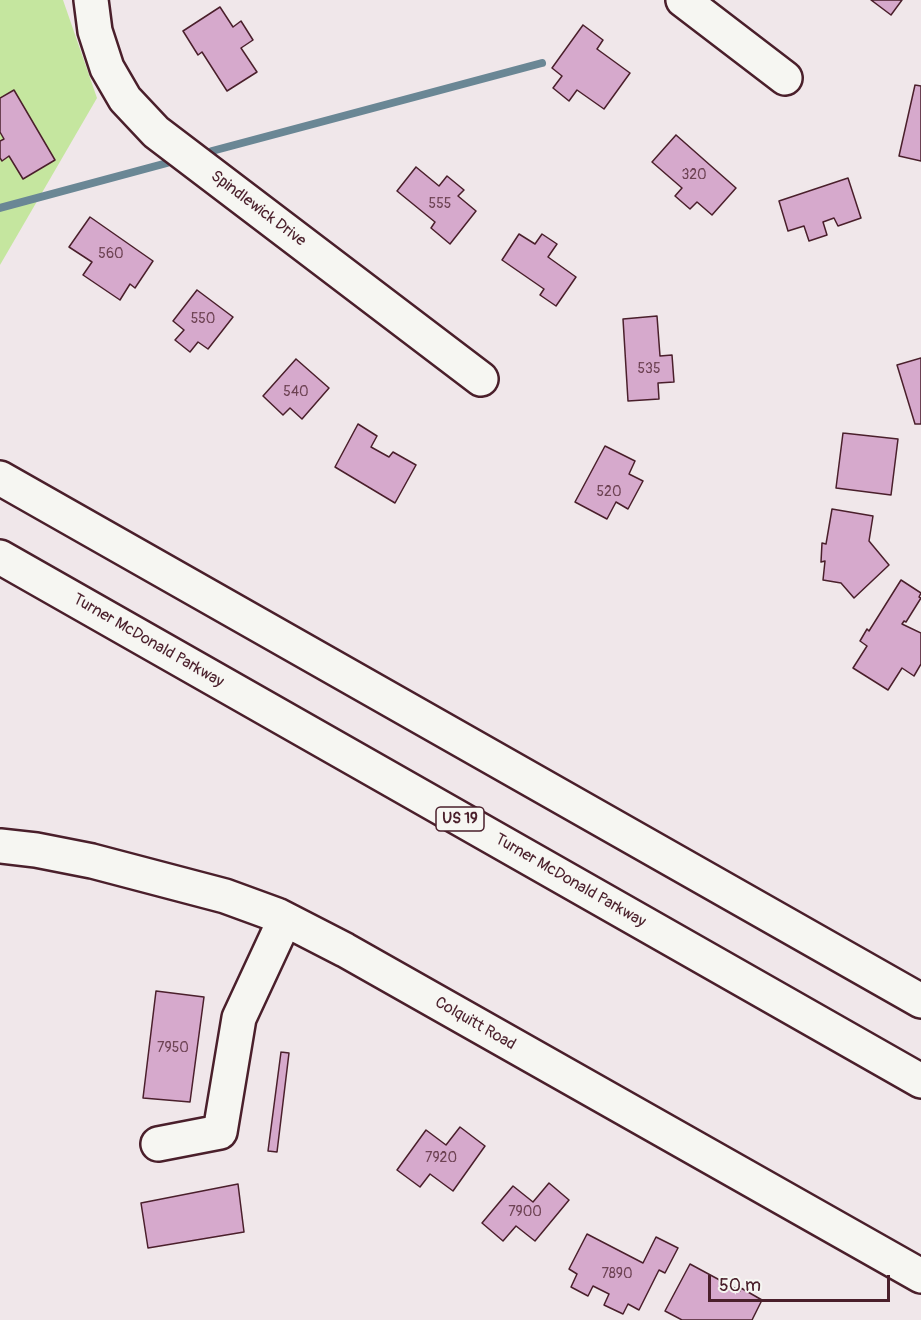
<!DOCTYPE html>
<style>
body{margin:0}
#map{position:relative;width:921px;height:1320px;overflow:hidden;background:#f0e7ea;font-family:Pangolin,sans-serif}
canvas{display:block}
.scale{position:absolute;left:708px;top:1275px;width:182px;height:27px;box-sizing:border-box;border:3px solid #4a1f2b;border-top:0;padding-left:8px;font-size:18px;line-height:21px;white-space:nowrap;color:#4a1f2b;-webkit-text-stroke:4px #f6f6f2;paint-order:stroke}
</style>
<div id="map">
<canvas width="921" height="1320"></canvas>
<div class="scale">50 m</div>
</div>
<script>
const ctx = document.querySelector('canvas').getContext('2d');
ctx.lineJoin = 'round';
function paint(path, color) { ctx.fillStyle = color; ctx.fill(path, 'evenodd'); }
const shape = rows => new Path2D(rows.map(r => 'M' + r).join(''));
function strokePath(path, color, width, dash) { ctx.strokeStyle = color; ctx.lineWidth = width; ctx.lineCap = dash ? 'butt' : 'round'; ctx.setLineDash(dash || []); ctx.stroke(path); }
function write(font, color, halo, rows, align = 'center') {
  ctx.font = font + ' Pangolin,sans-serif'; ctx.lineWidth = 4.5; ctx.setLineDash([]); ctx.textBaseline = 'middle'; ctx.strokeStyle = halo; ctx.fillStyle = color; for (const [text, x, y, turn = 0] of rows) {
    ctx.save(); ctx.translate(x, y); ctx.rotate((+turn || 0) * Math.PI / 180); ctx.textAlign = isNaN(turn) ? turn : align; if (halo) ctx.strokeText(text, 0, 0); ctx.fillText(text, 0, 0); ctx.restore();
  }
}
paint(shape([
 [0,0,63,0,97,98,0,265]
]), '#c5e69f');
strokePath(shape([
 [212,151,542,63],
 [0,208,167,163]
]), '#6a8795', 8);
const building = shape([
 [871,0,902,0,891,15,871,0],
 [220,7,233,27,241,21,253,40,241,48,257,72,227,91,202,52,198,55,183,31,220,7],
 [583,25,603,40,597,49,630,73,604,109,577,90,569,101,553,88,562,76,552,68,583,25],
 [915,85,921,86,921,161,899,156,915,85],
 [14,90,55,160,23,179,9,156,2,161,0,158,0,141,4,139,0,132,0,98,14,90],
 [676,135,736,188,712,215,697,202,690,209,675,196,682,188,652,162,676,135],
 [416,167,439,186,447,176,464,190,458,196,476,211,450,244,431,228,435,222,397,191,416,167],
 [848,178,861,218,838,226,834,218,823,222,827,235,809,241,804,226,788,231,779,201,848,178],
 [90,217,153,261,135,288,130,284,120,300,83,275,92,262,69,247,90,217],
 [519,234,535,244,542,234,557,244,548,257,576,277,556,306,540,295,544,289,502,260,519,234],
 [197,290,233,317,208,349,198,342,190,352,175,340,184,330,173,321,197,290],
 [657,316,660,356,672,355,674,382,658,383,659,399,628,401,623,319,657,316],
 [921,358,921,424,915,424,897,365,921,358],
 [296,359,329,388,302,419,290,408,283,415,263,396,296,359],
 [358,424,377,436,371,447,389,457,393,452,416,465,395,503,335,467,358,424],
 [843,433,898,439,891,495,836,488,843,433],
 [605,446,635,461,629,474,643,481,628,509,616,502,607,519,575,502,605,446],
 [832,509,873,516,869,541,889,565,854,598,841,583,823,580,825,561,821,562,822,543,826,544,832,509],
 [901,580,921,593,919,597,921,598,906,622,904,621,902,624,921,633,921,664,914,676,902,668,888,690,853,668,867,646,860,641,867,629,869,631,901,580],
 [156,991,204,997,190,1102,143,1098,156,991],
 [281,1052,289,1053,277,1152,268,1151,281,1052],
 [460,1127,485,1146,453,1191,430,1174,420,1187,397,1170,426,1130,446,1145,460,1127],
 [549,1183,569,1200,535,1241,516,1226,503,1241,482,1223,513,1186,533,1202,549,1183],
 [238,1184,244,1232,148,1248,141,1203,238,1184],
 [587,1234,643,1263,656,1237,678,1248,665,1273,659,1270,639,1310,628,1304,623,1314,604,1305,609,1294,593,1286,588,1296,571,1287,577,1274,569,1269,587,1234],
 [690,1264,740,1291,741,1288,762,1300,752,1320,682,1320,665,1311,690,1264]
]);
paint(building, '#d6a9cc');
strokePath(building, '#4a1f2b', 1.5);
const minor = shape([
 [91,0,95,31,107,68,125,99,156,132,481,379],
 [683,0,785,78],
 [0,846,36,850,92,861,225,896,277,915,345,950,921,1276],
 [158,1144,220,1132,239,1018,285,919]
]);
const highway = shape([
 [0,478,921,1001],
 [0,557,921,1081]
]);
strokePath(minor, '#4a1f2b', 38);
strokePath(highway, '#4a1f2b', 38);
strokePath(minor, '#f6f6f2', 33);
strokePath(highway, '#f6f6f2', 33);
write('14px', '#6d4253', null, [
 ["320",694,175],
 ["555",440,204],
 ["560",111,254],
 ["550",203,319],
 ["535",649,369],
 ["540",296,392],
 ["520",609,492],
 ["7950",173,1048],
 ["7920",441,1158],
 ["7900",525,1212],
 ["7890",617,1274]
]);
for (const [x, y, w] of [
 [460,819,48]
]) { const box = new Path2D(); box.roundRect(x - w / 2, y - 12, w, 24, 4.5); ctx.fillStyle = '#f6f6f2'; ctx.fill(box); strokePath(box, '#4a1f2b', 1.5); }
write('bold 15px', '#4a1f2b', null, [
 ["US 19",460,819]
]);
write('16px', '#4a1f2b', '#f6f6f2', [
 ["Spindlewick Drive",258,209,37],
 ["Turner McDonald Parkway",148,641,30],
 ["Turner McDonald Parkway",570,881,30],
 ["Colquitt Road",475,1024,30]
]);
</script>
